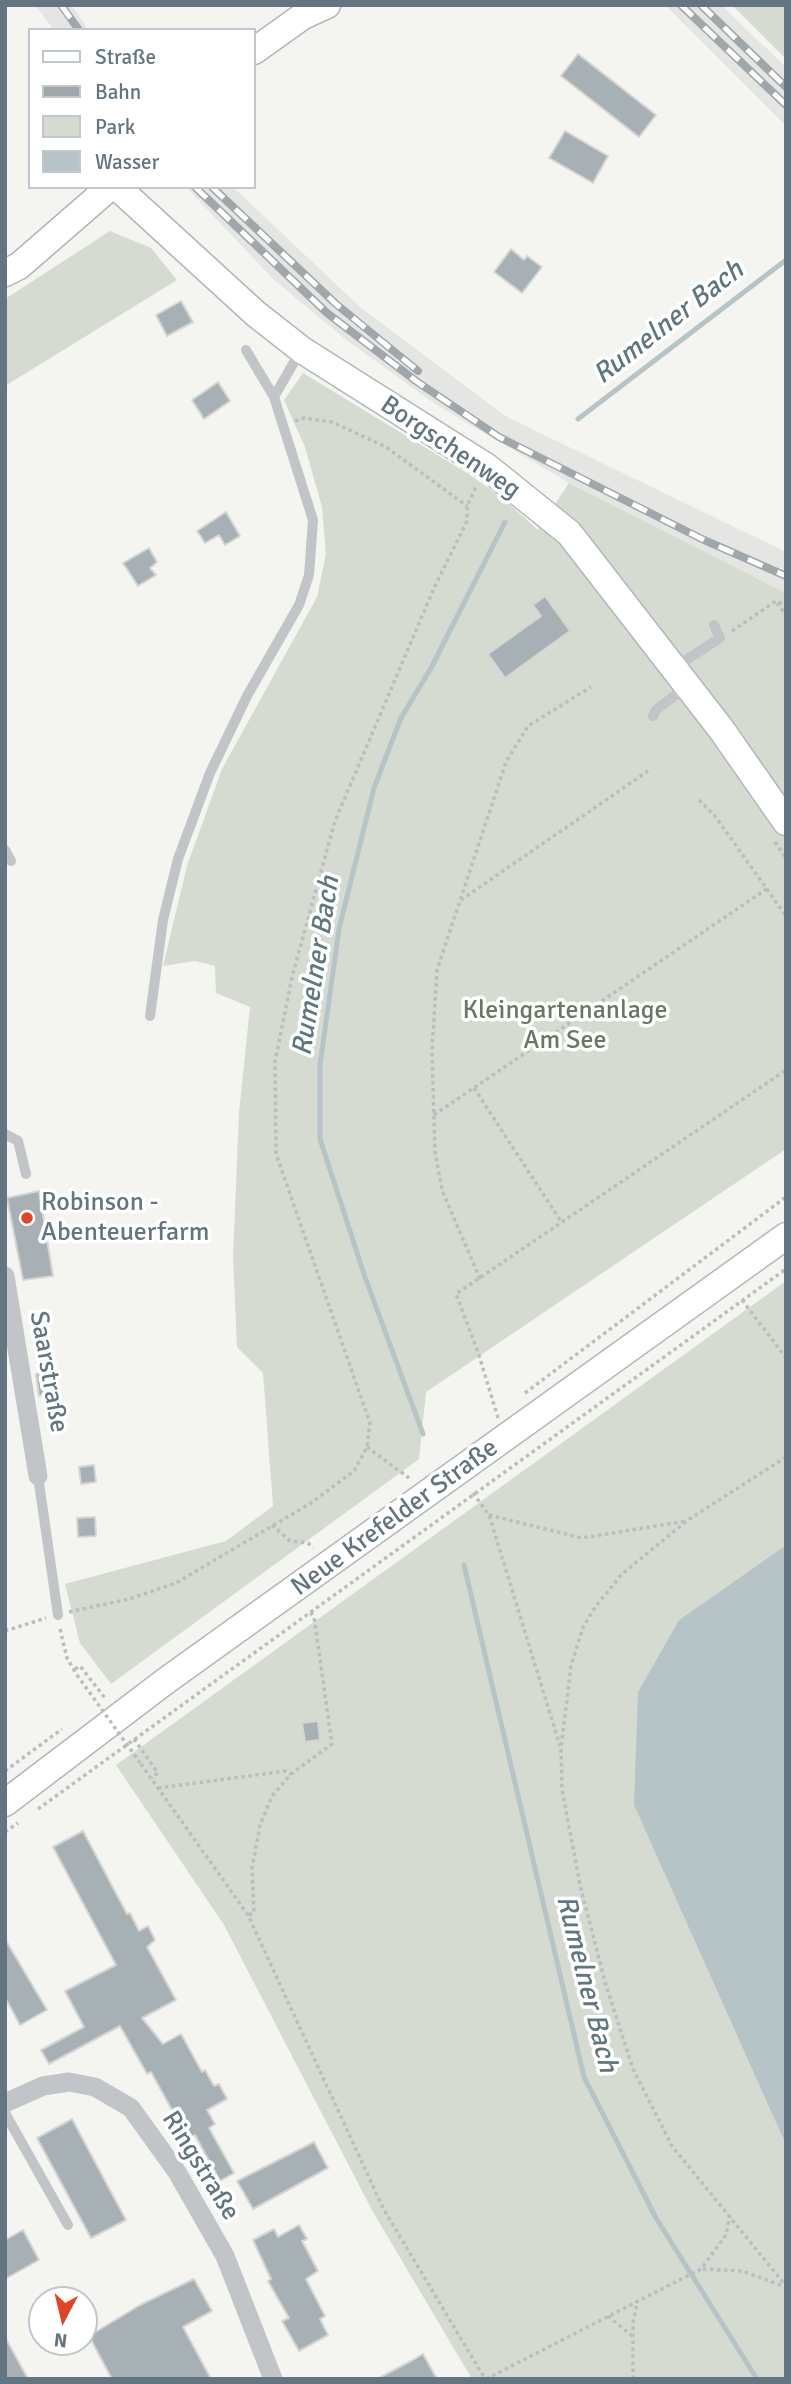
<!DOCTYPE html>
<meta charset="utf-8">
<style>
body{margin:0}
#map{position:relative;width:791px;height:2384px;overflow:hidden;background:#f4f4f0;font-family:Signika,sans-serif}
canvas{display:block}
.frame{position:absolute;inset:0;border:7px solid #637581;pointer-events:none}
.legend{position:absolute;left:28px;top:28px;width:228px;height:161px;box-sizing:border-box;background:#fff;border:2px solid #c1c8cd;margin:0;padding:9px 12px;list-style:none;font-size:21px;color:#637581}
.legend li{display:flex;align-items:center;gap:14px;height:35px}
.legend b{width:35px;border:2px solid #c1c8cd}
.north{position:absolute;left:28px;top:2286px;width:70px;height:70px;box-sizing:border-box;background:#fff;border:2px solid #c1c8cd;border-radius:50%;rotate:187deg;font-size:19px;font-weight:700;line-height:28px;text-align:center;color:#637581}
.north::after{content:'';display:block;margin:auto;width:24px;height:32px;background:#e14423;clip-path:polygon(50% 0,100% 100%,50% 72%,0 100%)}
</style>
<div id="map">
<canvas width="791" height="2384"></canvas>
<div class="frame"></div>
<ul class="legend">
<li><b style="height:9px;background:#fff"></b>Straße</li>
<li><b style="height:9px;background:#a0a7ab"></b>Bahn</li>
<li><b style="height:19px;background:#d5dbd1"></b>Park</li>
<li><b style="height:19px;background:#b6c4c7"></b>Wasser</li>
</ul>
<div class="north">N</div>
</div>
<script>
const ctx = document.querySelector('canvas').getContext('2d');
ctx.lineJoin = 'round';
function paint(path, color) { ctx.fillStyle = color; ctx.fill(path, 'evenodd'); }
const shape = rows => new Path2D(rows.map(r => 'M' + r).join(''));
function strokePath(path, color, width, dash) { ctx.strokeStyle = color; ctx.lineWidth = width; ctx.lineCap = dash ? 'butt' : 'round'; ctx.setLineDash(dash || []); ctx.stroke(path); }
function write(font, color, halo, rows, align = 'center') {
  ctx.font = font + ' Signika,sans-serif'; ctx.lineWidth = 7; ctx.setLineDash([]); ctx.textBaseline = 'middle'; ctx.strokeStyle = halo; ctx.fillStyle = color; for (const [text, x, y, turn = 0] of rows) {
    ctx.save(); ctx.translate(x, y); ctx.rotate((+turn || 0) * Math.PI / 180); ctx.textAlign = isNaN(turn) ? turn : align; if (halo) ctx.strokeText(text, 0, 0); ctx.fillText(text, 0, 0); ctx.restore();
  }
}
paint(shape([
 [35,5,72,5,88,30,54,30],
 [665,5,721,5,786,67,786,126],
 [186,187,233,187,360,307,507,417,786,552,786,593,569,483,435,404,345,339,273,279]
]), '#e5e5e3');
paint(shape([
 [732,5,786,5,786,59],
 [110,231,151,248,177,280,5,386,5,299],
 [303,373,467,473,504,499,538,530,569,483,786,593,786,1149,426,1392,419,1459,111,1684,80,1643,65,1584,226,1541,273,1506,263,1373,237,1347,233,1257,239,1113,250,1007,216,993,215,966,195,961,163,966,187,866,222,769,317,597,326,554,322,507,305,447,284,400],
 [786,1281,786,1545,679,1620,634,1804,786,2145,786,2379,472,2379,373,2212,224,1925,116,1765]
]), '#d5dbd1');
paint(shape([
 [786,1545,786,2145,634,1805,638,1692,679,1620]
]), '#b6c4c7');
strokePath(shape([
 [578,419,786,260],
 [423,1434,365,1277,320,1139,320,1065,339,929,374,788,401,718,431,668,505,522],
 [464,1565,584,2077,656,2218,757,2379]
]), '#b6c4c7', 5);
const building = shape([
 [578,54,656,115,639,137,561,76,578,54],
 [565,131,608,156,593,183,549,158,565,131],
 [511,249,524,260,527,256,542,267,522,293,494,272,511,249],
 [181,301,193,322,167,336,156,315,181,301],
 [218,382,230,401,204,419,192,400,218,382],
 [226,512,240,536,225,545,219,535,205,543,197,531,226,512],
 [149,548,157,562,150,568,156,575,138,586,123,563,149,548],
 [545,596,570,631,505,678,488,654,541,616,533,605,545,596],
 [39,1191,53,1276,23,1280,7,1198,39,1191],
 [57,1371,60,1393,39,1396,36,1374,57,1371],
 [94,1465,96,1482,81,1484,79,1467,94,1465],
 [95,1517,96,1536,78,1537,77,1518,95,1517],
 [318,1721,320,1740,305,1742,302,1723,318,1721],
 [83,1831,127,1914,130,1913,139,1931,148,1926,155,1940,147,1947,176,2000,142,2018,163,2044,181,2034,202,2072,205,2070,214,2086,219,2084,227,2099,207,2110,215,2124,209,2128,234,2173,220,2181,195,2135,192,2137,175,2108,172,2110,151,2072,147,2074,120,2026,49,2064,41,2050,84,2027,65,1991,116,1965,53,1847,83,1831],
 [5,1939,47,2010,20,2025,5,1997,5,1939],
 [72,2119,126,2220,91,2238,37,2138,72,2119],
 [314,2142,328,2168,253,2209,237,2181,314,2142],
 [299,2225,307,2239,302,2241,318,2271,306,2279,325,2316,320,2319,328,2335,299,2351,282,2321,289,2318,268,2281,271,2279,253,2240,274,2229,278,2237,299,2225],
 [23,2230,39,2260,5,2279,5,2240,23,2230],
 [194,2279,212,2311,183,2327,211,2379,112,2379,89,2336,140,2305,194,2279],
 [5,2337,28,2379,5,2379,5,2337],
 [423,2354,437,2379,377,2379,411,2361,423,2354]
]);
paint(building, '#a7b0b5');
strokePath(building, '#d5d5d3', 2);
const secondary = shape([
 [254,51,303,16,327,5],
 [117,187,256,314,302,350,487,467,569,533,721,729,786,822],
 [5,273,19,266,110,187],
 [5,1803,167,1680,786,1236]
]);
strokePath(secondary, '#b1b7bb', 29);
strokePath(shape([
 [295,421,304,418,332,422,386,447,467,506],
 [777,603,786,615],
 [732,631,776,601,786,605],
 [699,800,715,816,786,916],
 [775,842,786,858],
 [461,900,648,771],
 [474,1088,562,1223],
 [434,1115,768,888],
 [480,1279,442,1190,435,1152,432,1050,437,970,506,762,528,726,591,687],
 [742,1300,786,1358],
 [525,1393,786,1197],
 [498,1418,478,1352,456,1294,786,1070],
 [367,1447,409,1478],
 [786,1457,688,1520,622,1574,596,1606,583,1627,571,1666,561,1748,562,1789,580,1885,605,1982,633,2069,672,2146,786,2286],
 [473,1493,489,1515,560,1746],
 [489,1515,582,1538,686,1521],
 [272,1525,290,1541,308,1543,313,1548],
 [69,1612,129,1599,176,1583,311,1503,354,1471,367,1447,370,1423,276,1154,275,1062,292,977,335,821,434,588,467,521,467,506,477,485],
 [60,1629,67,1658,77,1675],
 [5,1631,46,1618],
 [75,1669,80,1666,105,1698],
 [134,1739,158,1773,151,1778],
 [141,1764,248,1915,383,2208,485,2379],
 [5,1771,62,1729],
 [158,1788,286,1771,291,1774],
 [38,1809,786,1269],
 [5,1832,18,1823],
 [249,1915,254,1913,252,1868,260,1825,272,1796,291,1774,332,1744,314,1617,310,1612],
 [703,2269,742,2271,783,2286],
 [608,2316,633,2337],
 [486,2379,701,2269,726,2235,730,2214],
 [633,2379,633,2323,637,2303]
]), '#bbbdbf', 3.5, [3.5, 3.5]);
strokePath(shape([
 [246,350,274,397],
 [674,668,720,638,714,625],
 [653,716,656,710,686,687],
 [5,850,11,861],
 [150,1016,163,920,178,859,210,773,247,696,299,605,309,575,313,520,274,397,301,350],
 [5,1134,18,1141,26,1174],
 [38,1476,58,1615],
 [5,2113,68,2225]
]), '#c1c5c8', 10);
strokePath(shape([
 [5,1276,38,1476],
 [5,2103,43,2086,69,2082,95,2087,131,2108,177,2172,225,2256,273,2379]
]), '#c1c5c8', 19);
strokePath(secondary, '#fff', 26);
const rail = shape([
 [61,5,79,30],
 [681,5,786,105],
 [701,5,786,87],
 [195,187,327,313,416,381,499,437,704,540,786,576],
 [212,187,336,304,418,371]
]);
strokePath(rail, '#a0a7ab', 8);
strokePath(rail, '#fff', 5, [16]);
strokePath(shape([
 [77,1675,141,1764]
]), '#bbbdbf', 3.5, [3.5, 3.5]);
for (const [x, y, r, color] of [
 [27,1218,7,"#e14423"]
]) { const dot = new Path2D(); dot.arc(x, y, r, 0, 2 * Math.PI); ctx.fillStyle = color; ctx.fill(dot); strokePath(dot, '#fff', 2.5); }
write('26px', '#637581', '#fff', [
 ["Borgschenweg",450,448,34],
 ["Saarstraße",48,1372,80],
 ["Neue Krefelder Straße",395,1518,-36],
 ["Ringstraße",200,2166,58]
]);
write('26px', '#687862', '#fff', [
 ["Kleingartenanlage",565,1011],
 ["Am See",565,1041]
]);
write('26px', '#637581', '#fff', [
 ["Robinson -",41,1203],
 ["Abenteuerfarm",41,1233]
], 'left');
write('italic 28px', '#5f777f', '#fff', [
 ["Rumelner Bach",669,323,-38],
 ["Rumelner Bach",317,966,-81],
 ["Rumelner Bach",586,1984,76]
]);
</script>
